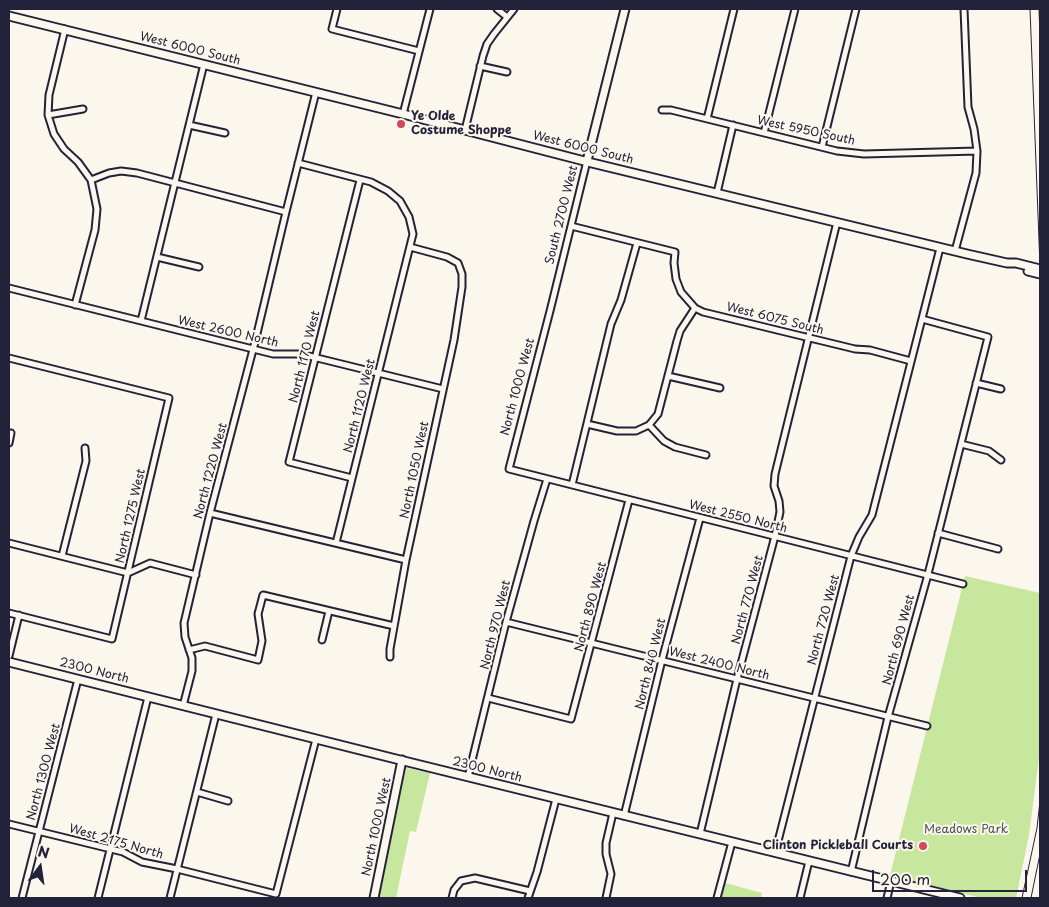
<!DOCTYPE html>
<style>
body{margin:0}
#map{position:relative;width:1049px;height:907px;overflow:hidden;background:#fbf7ec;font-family:"Playpen Sans",sans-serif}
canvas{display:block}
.frame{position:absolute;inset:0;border:10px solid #22223b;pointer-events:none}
.north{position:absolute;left:15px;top:842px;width:50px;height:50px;-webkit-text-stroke:4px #fbf7ec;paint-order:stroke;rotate:14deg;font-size:14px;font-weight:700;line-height:20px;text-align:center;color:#22223b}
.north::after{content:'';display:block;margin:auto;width:18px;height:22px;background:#22223b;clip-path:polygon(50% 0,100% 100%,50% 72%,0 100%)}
.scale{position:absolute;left:872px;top:870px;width:155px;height:22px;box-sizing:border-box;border:2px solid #22223b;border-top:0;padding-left:6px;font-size:15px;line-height:18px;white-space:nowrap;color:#22223b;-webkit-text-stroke:4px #fbf7ec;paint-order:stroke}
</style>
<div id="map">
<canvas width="1049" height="907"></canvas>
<div class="frame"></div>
<div class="north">N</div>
<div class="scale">200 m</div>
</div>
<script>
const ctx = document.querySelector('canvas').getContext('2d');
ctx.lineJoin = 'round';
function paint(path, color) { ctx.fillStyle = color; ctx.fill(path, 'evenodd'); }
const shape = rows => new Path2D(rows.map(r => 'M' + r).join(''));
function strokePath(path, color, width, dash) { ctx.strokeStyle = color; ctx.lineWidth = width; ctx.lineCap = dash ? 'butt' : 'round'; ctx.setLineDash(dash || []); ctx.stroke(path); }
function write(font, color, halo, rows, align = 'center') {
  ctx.font = font + ' "Playpen Sans",sans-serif'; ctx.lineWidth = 4; ctx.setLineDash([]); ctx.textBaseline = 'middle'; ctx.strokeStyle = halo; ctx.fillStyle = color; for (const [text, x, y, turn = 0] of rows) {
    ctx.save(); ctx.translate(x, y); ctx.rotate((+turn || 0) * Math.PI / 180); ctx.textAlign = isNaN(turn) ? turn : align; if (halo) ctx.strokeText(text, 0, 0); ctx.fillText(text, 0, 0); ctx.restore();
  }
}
paint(shape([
 [965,576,1040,593,1039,758,1029,835,1016,898,981,898,890,875],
 [406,768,430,773,416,832,410,831,396,898,379,898],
 [722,882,762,893,761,898,719,898]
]), '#c7e69e');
const minor = shape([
 [337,9,332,29,419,51],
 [497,9,507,17],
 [65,29,49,95,48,115,54,134,64,149,78,162,91,180,97,209,95,230,75,305],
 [480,66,507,72],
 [662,110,671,110,837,151,864,154,977,151],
 [403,114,430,9],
 [48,115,83,109],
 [707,119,734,9],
 [189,125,225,133],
 [465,130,483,56,487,44,494,34,514,9],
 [764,133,795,9],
 [822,147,856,9],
 [587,161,550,311,509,469,963,584],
 [298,163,371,182,388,191,400,201,409,217,413,234,336,543],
 [91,180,109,173,121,171,137,173,286,212],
 [717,193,733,125],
 [571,226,675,252,674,263,676,279,681,292,695,308,703,312,855,349,870,350,911,361],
 [955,251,976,173,977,151,974,129,968,107,964,9],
 [157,257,199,267],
 [9,288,273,354,301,354,443,389],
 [141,321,204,64],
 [9,358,169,398,112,639,9,613],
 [668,376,720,388],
 [976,383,1001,389],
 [587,424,617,431,636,431,649,425,664,441,675,447,706,455],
 [649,425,658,414,677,341,680,331,695,308],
 [9,443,11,433],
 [961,444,989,451,1001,460],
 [352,478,289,462,360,180],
 [572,485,611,324,621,300,637,243],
 [210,513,406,560],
 [938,533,998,549],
 [9,543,128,573,150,563,196,575],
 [62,556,86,461,85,448],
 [506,622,927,726],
 [322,640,329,611],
 [189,650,205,646,258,660,262,641,258,614,263,595,394,626],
 [9,656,19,615],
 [390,657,390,649,406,560,454,340,462,287,462,274,458,263,447,257,410,247],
 [488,698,571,719,629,500],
 [183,706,192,671,192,658,185,637,184,623,210,513,255,342,286,212,316,92],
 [468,777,506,622,534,521,547,479],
 [197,792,228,801],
 [624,816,662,660,700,518],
 [9,824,123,852,142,862,177,869,276,894,316,739],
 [700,834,737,679,775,536,780,512,779,501,774,486,775,474,837,222],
 [775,853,851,556,859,537,872,515,940,248],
 [851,872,888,717,927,578,988,337,922,319],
 [22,898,78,679],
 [98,898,148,697],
 [170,898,216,714],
 [452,898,454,890,461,881,475,878,530,891],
 [528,898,537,872,556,799],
 [606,898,611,874,606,854,606,843,613,813],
 [717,898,732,842],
 [800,898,809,861],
 [887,898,891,881]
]);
const tertiary = shape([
 [9,16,403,114,592,163,967,254,1007,263,1016,263,1040,269],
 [587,161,625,9],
 [1028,271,1040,274],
 [9,662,408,762,960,898],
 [374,898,402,760]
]);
strokePath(minor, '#22223b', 9);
strokePath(tertiary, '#22223b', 11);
strokePath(minor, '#fbf7ec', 5);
strokePath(tertiary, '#fbf7ec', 7);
strokePath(shape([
 [1030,9,1040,266],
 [1039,9,1040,39],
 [1022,898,1037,828,1040,801],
 [1031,898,1040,854]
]), '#22223b', 1);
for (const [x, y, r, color] of [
 [401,124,5,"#d1495b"],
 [923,846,5,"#d1495b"]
]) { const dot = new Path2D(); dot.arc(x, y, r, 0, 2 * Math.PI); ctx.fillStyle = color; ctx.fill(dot); strokePath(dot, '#fbf7ec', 2); }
write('12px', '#22223b', '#fbf7ec', [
 ["West 6000 South",190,49,14],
 ["West 5950 South",806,131,12],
 ["West 6000 South",583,148,14],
 ["South 2700 West",562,215,-76],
 ["West 6075 South",775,319,14],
 ["West 2600 North",228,332,13],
 ["North 1170 West",305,357,-76],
 ["North 1000 West",518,387,-75],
 ["North 1120 West",360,406,-76],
 ["North 1050 West",415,470,-78],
 ["North 1220 West",211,471,-75],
 ["North 1275 West",131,516,-77],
 ["West 2550 North",738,517,14],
 ["North 770 West",748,600,-75],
 ["North 890 West",591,607,-75],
 ["North 720 West",824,620,-75],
 ["North 970 West",496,625,-76],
 ["North 690 West",899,640,-75],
 ["North 840 West",651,664,-76],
 ["West 2400 North",719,664,14],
 ["2300 North",94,671,14],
 ["2300 North",487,770,14],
 ["North 1300 West",44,772,-75],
 ["North 1000 West",377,827,-78],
 ["West 2175 North",116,842,16]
]);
write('bold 12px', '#22223b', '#fbf7ec', [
 ["Ye Olde",411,117],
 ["Costume Shoppe",411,131],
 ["Clinton Pickleball Courts",913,846,"right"]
], 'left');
write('12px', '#4b5354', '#fbf7ec', [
 ["Meadows Park",966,830]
]);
</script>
